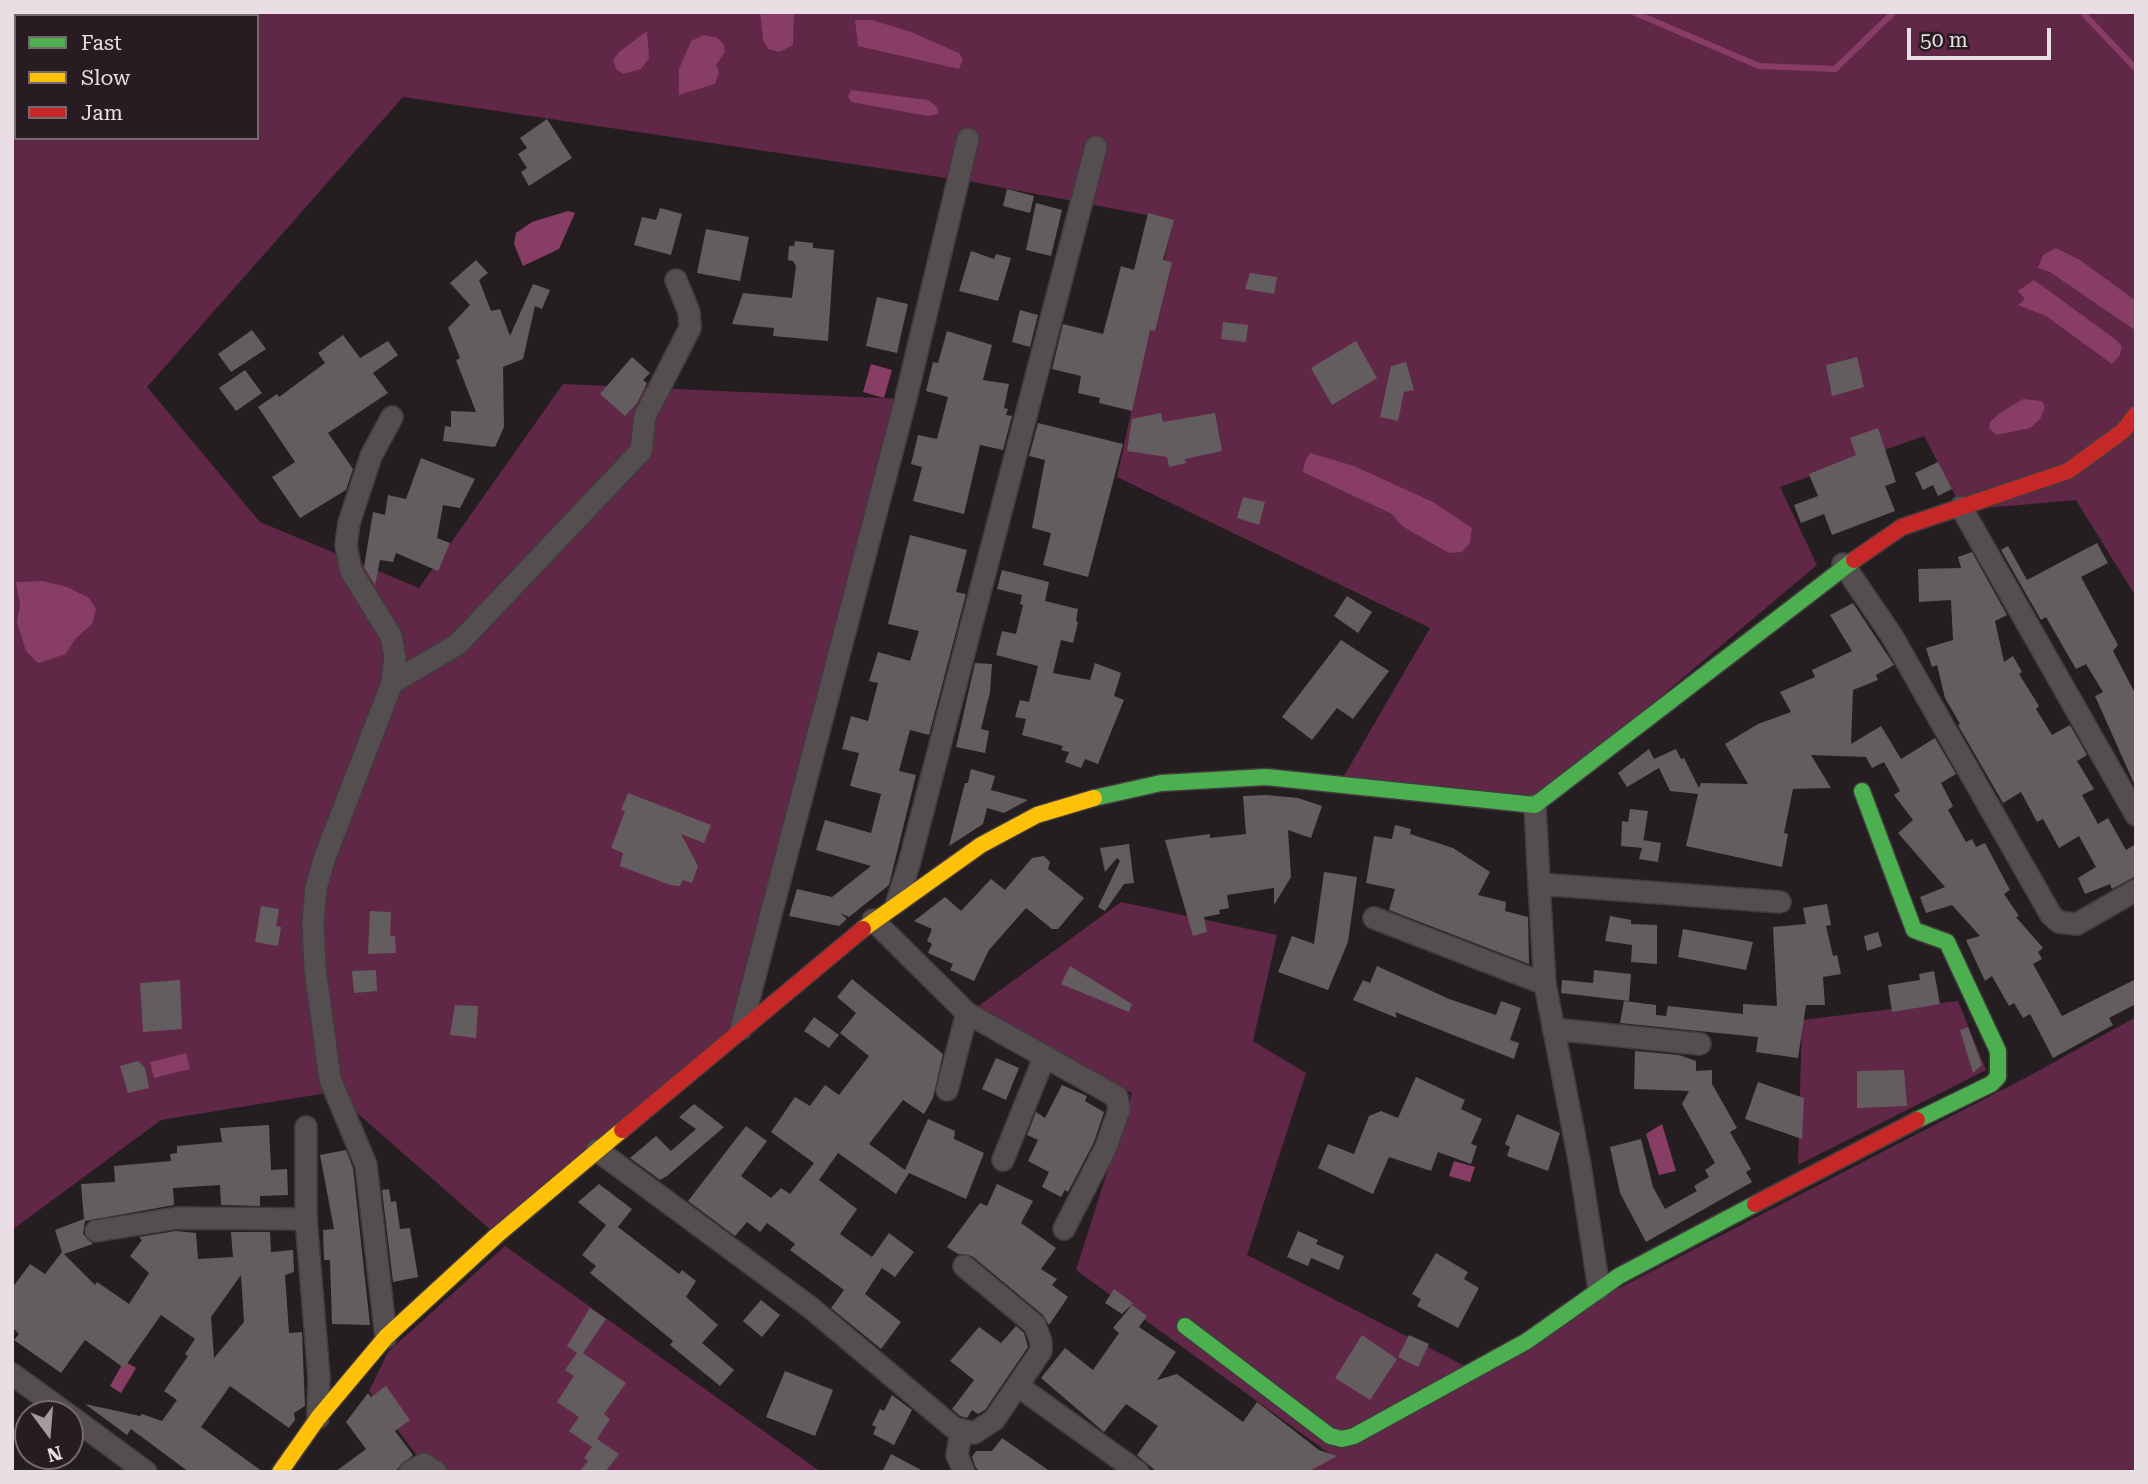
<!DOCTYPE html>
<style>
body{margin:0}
#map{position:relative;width:2148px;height:1484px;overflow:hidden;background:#251e21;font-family:"Roboto Serif",serif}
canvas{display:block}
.frame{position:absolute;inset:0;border:14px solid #e8dee3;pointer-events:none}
.legend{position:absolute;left:14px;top:14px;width:245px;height:126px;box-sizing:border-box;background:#281b21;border:2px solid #75696f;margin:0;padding:9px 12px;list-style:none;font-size:21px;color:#e8dee3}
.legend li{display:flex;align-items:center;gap:14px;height:35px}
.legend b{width:35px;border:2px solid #75696f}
.north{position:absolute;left:14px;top:1400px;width:70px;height:70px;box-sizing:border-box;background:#281b21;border:2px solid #75696f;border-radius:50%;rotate:164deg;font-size:19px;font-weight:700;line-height:28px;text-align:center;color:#e8dee3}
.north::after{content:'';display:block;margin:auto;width:24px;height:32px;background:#a49b9f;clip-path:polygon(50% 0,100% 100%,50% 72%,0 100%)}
.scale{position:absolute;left:1907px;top:28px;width:144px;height:32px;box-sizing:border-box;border:4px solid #e8dee3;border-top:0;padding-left:9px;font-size:21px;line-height:24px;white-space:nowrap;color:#e8dee3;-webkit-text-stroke:5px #281b21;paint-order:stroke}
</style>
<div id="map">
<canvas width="2148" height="1484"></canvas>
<div class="frame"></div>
<ul class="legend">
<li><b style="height:9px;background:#4caf50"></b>Fast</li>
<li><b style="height:9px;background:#ffc107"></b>Slow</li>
<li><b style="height:9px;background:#c62828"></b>Jam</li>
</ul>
<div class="north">N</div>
<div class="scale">50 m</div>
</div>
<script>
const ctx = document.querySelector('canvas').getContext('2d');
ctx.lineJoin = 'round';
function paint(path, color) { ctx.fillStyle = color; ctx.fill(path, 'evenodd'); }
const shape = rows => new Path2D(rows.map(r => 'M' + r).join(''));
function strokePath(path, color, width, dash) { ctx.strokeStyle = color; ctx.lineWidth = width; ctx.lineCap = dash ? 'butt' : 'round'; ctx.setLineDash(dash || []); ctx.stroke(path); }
paint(shape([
 [12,12,2136,12,2136,597,2076,500,1963,510,1924,436,1780,487,1817,565,1534,803,1341,781,1430,628,1117,477,1173,220,973,182,403,97,147,387,260,522,419,588,563,384,903,399,742,1021,492,1231,333,1092,161,1120,12,1230],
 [16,16,257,16,257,138,16,138],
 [1121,902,1277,935,1253,1041,1306,1073,1247,1255,1467,1367,2027,1077,2136,1017,2136,1472,1302,1472,1330,1454,1076,1270,1132,1093,969,1013],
 [1958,1001,1986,1070,1798,1165,1802,1020],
 [505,1246,821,1472,429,1472,369,1391,388,1352]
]), '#612746');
paint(shape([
 [760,12,794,12,793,45,779,52,768,49,763,40],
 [855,20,872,20,911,32,959,53,963,59,959,69,858,46],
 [647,31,649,58,641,69,623,74,616,69,613,60,619,52],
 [704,35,718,38,724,45,725,52,716,65,719,72,715,84,679,95,679,69,691,41],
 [851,90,928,100,937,107,938,114,928,116,851,102,848,96],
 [568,211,575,213,559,249,523,266,514,244,516,233,532,222],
 [2056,248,2080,260,2136,301,2136,331,2050,272,2038,268,2043,255],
 [2034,280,2115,339,2122,346,2120,355,2112,364,2046,316,2018,305,2025,299,2018,291],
 [871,364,892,370,884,398,863,392],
 [2023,399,2042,401,2045,407,2040,419,2030,428,1997,435,1989,429,1990,422,2000,413],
 [1310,453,1354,466,1433,502,1472,528,1470,543,1462,552,1449,553,1402,526,1392,514,1303,472,1305,461],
 [43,581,67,587,89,598,96,609,92,624,75,639,66,654,38,663,26,651,17,622,20,605,16,582],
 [186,1053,190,1069,154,1078,150,1062],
 [1662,1124,1676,1171,1659,1175,1646,1134],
 [1454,1161,1475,1167,1470,1182,1449,1176],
 [124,1361,136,1368,121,1393,110,1386]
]), '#873d64');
strokePath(shape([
 [1633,12,1759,66,1835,69,1894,12],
 [2082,12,2136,69]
]), '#873d64', 6);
paint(shape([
 [547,119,572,158,529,186,521,172,527,168,518,154,527,148,520,138],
 [1007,189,1034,196,1030,213,1003,206],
 [1036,203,1062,210,1051,256,1026,250],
 [660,208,682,214,671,255,634,245,642,217,656,220],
 [1148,213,1174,220,1163,260,1172,262,1155,331,1150,330,1132,411,1099,403,1100,398,1078,393,1081,376,1052,369,1063,324,1103,334,1121,266,1134,270],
 [706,229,749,237,740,281,697,273],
 [795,241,813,243,813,248,834,250,828,341,773,336,774,328,732,324,743,293,792,298,796,266,793,261,788,260,789,246,794,246],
 [971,251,994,259,996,254,1011,258,998,301,959,291],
 [476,260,488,273,479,280,491,311,500,309,510,336,533,284,550,290,542,309,535,306,523,359,503,367,504,427,495,447,443,441,445,426,451,427,451,411,476,412,456,360,460,358,448,328,470,305,450,283],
 [1250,273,1277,277,1274,294,1245,289],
 [877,297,908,304,897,353,866,346],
 [1020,310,1038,315,1030,347,1012,342],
 [1223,322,1248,325,1246,342,1221,339],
 [252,330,266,349,231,372,218,354],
 [947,331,992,345,983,380,1009,384,1004,408,1008,409,1006,415,1012,416,1003,450,980,445,964,514,913,501,922,467,911,464,918,435,937,439,948,397,926,391,933,362,938,363],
 [343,335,360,358,388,341,398,355,373,373,388,393,328,433,353,469,346,490,300,518,272,477,295,462,258,407,277,394,279,397,325,363,318,353],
 [1356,341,1377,378,1332,405,1311,368],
 [632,357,650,373,643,380,647,383,637,403,625,416,600,394],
 [1857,357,1864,387,1832,396,1826,365],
 [1406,362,1414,390,1404,392,1398,421,1380,417,1391,366],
 [245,370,262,393,236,411,219,388],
 [1161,413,1163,422,1215,413,1222,451,1185,459,1186,463,1169,467,1167,457,1127,451,1132,419],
 [1038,423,1123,444,1088,577,1043,565,1051,533,1032,528,1045,460,1029,456],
 [1878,428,1896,482,1885,486,1895,511,1832,535,1824,514,1801,523,1794,505,1818,496,1809,474,1856,455,1850,438],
 [421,458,475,479,460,508,443,505,437,538,450,543,438,571,396,553,393,562,380,560,375,585,364,567,373,512,385,515,388,495,406,499],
 [1938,462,1952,489,1938,496,1933,485,1923,490,1915,473],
 [1243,497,1265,502,1259,525,1237,518],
 [910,535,967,550,956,592,966,594,929,735,910,730,899,771,916,775,889,885,849,917,840,913,847,919,839,926,789,916,797,889,832,897,871,866,816,850,825,820,871,833,881,794,850,786,859,753,842,749,851,716,868,721,878,683,869,681,878,652,910,661,919,631,888,624],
 [2097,543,2108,563,2081,577,2118,645,2113,651,2136,695,2136,788,2095,696,2103,692,2086,664,2076,669,2046,617,2041,620,2001,550,2008,546,2027,580],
 [1972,552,2007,615,1995,621,2004,662,2013,656,2022,672,2019,674,2039,706,2036,709,2052,735,2070,725,2087,755,2077,761,2094,789,2082,795,2098,824,2108,818,2126,850,2136,844,2136,876,2112,889,2110,884,2085,894,2078,878,2096,867,2079,836,2059,848,2043,819,2037,822,2021,792,2003,803,1958,725,1960,724,1945,698,1937,665,1932,667,1926,648,1953,640,1951,600,1919,602,1918,569,1961,568,1958,557],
 [1002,570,1049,582,1045,601,1078,609,1076,621,1078,622,1073,643,1061,640,1053,673,1090,680,1095,663,1121,673,1114,696,1124,700,1098,764,1085,759,1081,768,1065,762,1069,752,1061,750,1063,746,1022,735,1026,719,1015,717,1020,700,1029,702,1038,666,996,655,1002,631,1016,634,1023,605,1020,604,1022,595,997,589],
 [1347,596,1372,612,1358,633,1334,616],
 [1853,603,1894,665,1876,675,1878,680,1853,690,1851,744,1881,726,1901,759,1935,738,1956,774,1941,783,1953,806,1948,810,1966,842,1972,839,1976,847,1985,843,2010,890,2004,894,2019,916,2016,917,2043,948,2038,952,2042,959,2033,964,2062,1016,2136,979,2136,1004,2109,1018,2113,1025,2053,1058,2030,1014,2023,1018,2014,1003,2009,1006,1992,976,1985,981,1966,940,1980,936,1952,905,1926,913,1920,897,1945,887,1898,833,1913,820,1894,795,1900,791,1884,762,1872,768,1866,757,1811,755,1831,788,1793,789,1784,833,1788,834,1782,867,1686,846,1698,794,1670,791,1659,768,1627,787,1618,773,1649,749,1654,759,1676,749,1681,759,1684,758,1699,788,1701,783,1748,784,1725,744,1758,724,1791,712,1780,692,1815,677,1812,670,1852,651,1830,615],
 [1341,640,1389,671,1353,719,1337,708,1312,740,1282,717],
 [975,663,992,664,990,692,981,729,989,731,985,753,956,747],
 [971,769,995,776,991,790,1028,800,1004,813,987,808,983,824,949,846,965,783,968,783],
 [628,793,711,825,704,843,681,834,698,866,692,883,683,880,680,886,670,885,620,866,623,853,611,848,625,811,621,810],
 [1266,795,1298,798,1322,806,1311,838,1288,830,1291,877,1274,905,1274,888,1227,895,1229,908,1219,910,1220,914,1204,917,1207,932,1193,936,1165,840,1210,834,1210,838,1246,834,1243,796],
 [1630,809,1648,811,1643,843,1643,840,1661,843,1658,862,1639,859,1642,848,1621,846,1622,821,1628,822],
 [1395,825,1411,829,1410,834,1453,848,1490,872,1478,895,1506,902,1505,911,1528,917,1529,964,1389,910,1395,889,1366,883,1374,836,1392,839],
 [1129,844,1134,883,1124,884,1105,911,1098,907,1120,861,1117,858,1105,872,1100,848],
 [1044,856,1050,862,1048,869,1084,898,1058,929,1052,929,1026,908,989,950,974,981,950,970,953,964,928,953,932,944,927,941,932,929,914,921,945,897,961,911,991,879,1005,890,1032,858],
 [1324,872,1357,877,1348,942,1328,990,1278,972,1292,936,1314,944],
 [1827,904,1831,925,1826,926,1833,956,1837,955,1841,974,1823,977,1825,1005,1806,1005,1798,1058,1756,1052,1758,1037,1620,1023,1624,1001,1656,1005,1656,1015,1666,1016,1668,1006,1743,1014,1743,1004,1777,1006,1773,927,1806,924,1803,908],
 [261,906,279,909,276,926,281,927,278,946,255,942],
 [370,911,391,912,390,936,395,936,396,953,368,954],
 [1610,916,1631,920,1631,924,1657,925,1657,964,1631,962,1632,945,1605,941],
 [1683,929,1753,942,1746,970,1678,957],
 [1878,932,1882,946,1867,951,1864,936],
 [1070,966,1132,1004,1129,1012,1061,984],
 [1377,966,1449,999,1496,1015,1501,1001,1521,1008,1510,1040,1519,1043,1514,1059,1395,1012,1397,1018,1353,1000,1363,980,1370,983],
 [376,970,377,991,354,993,352,971],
 [1594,970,1631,974,1629,1001,1561,993,1562,980,1593,983],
 [1934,971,1940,1004,1892,1012,1888,985,1920,980,1919,974],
 [852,979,943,1054,933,1098,924,1114,903,1100,869,1144,905,1170,928,1119,955,1131,954,1139,984,1153,966,1199,909,1173,896,1194,838,1153,819,1180,857,1209,840,1234,872,1257,889,1233,914,1252,895,1277,882,1268,865,1294,901,1322,881,1349,831,1308,844,1290,790,1250,795,1244,767,1223,760,1232,747,1222,735,1236,688,1201,746,1126,767,1141,741,1176,771,1198,781,1188,790,1194,814,1163,771,1132,795,1097,810,1106,825,1085,839,1095,869,1056,840,1033,856,1013,837,997],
 [180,980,182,1029,143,1032,140,983],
 [455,1005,478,1006,476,1038,450,1035],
 [814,1017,839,1035,829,1048,804,1031],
 [1968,1027,1982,1065,1973,1073,1960,1030],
 [1635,1051,1679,1055,1696,1061,1696,1071,1712,1070,1712,1084,1737,1128,1730,1132,1751,1169,1746,1172,1752,1182,1646,1242,1620,1193,1610,1147,1641,1139,1653,1187,1665,1209,1697,1191,1694,1186,1709,1177,1705,1170,1715,1163,1682,1104,1689,1091,1634,1089],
 [996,1058,1019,1068,1006,1100,982,1089],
 [138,1061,145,1068,149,1088,128,1093,120,1066],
 [1904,1070,1907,1106,1857,1108,1857,1071],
 [1416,1077,1465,1100,1461,1109,1482,1119,1471,1144,1477,1146,1471,1164,1438,1152,1431,1171,1389,1157,1373,1194,1318,1168,1328,1144,1354,1154,1369,1116,1381,1111,1398,1118],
 [1758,1082,1804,1098,1802,1139,1745,1119],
 [1062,1085,1087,1096,1085,1101,1104,1112,1094,1142,1068,1192,1065,1190,1061,1197,1042,1187,1049,1172,1028,1161,1038,1140,1027,1135,1036,1112,1045,1118],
 [694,1104,724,1127,667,1176,660,1180,630,1158,656,1136,671,1151,696,1129,679,1117],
 [1517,1114,1560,1133,1548,1171,1507,1156,1510,1147,1505,1144],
 [269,1125,271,1170,287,1169,288,1195,260,1196,260,1206,221,1205,220,1185,173,1188,174,1205,85,1221,83,1234,93,1244,64,1254,95,1285,97,1282,129,1304,149,1273,130,1256,142,1240,139,1237,176,1231,196,1233,198,1259,233,1257,231,1232,270,1232,271,1252,293,1250,294,1272,285,1275,289,1333,302,1332,305,1406,294,1413,295,1420,289,1428,230,1386,201,1427,263,1472,189,1472,131,1429,127,1435,85,1404,140,1416,142,1414,162,1421,177,1400,164,1391,188,1356,185,1354,195,1339,161,1315,124,1368,85,1340,61,1373,14,1340,19,1334,12,1327,12,1288,30,1264,45,1274,62,1252,55,1230,84,1219,81,1184,115,1182,114,1166,171,1161,170,1154,177,1153,177,1146,222,1142,220,1128],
 [241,1275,244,1322,214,1358,211,1317],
 [346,1150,353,1168,370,1325,332,1324,330,1260,324,1260,323,1230,334,1229,320,1155],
 [599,1184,632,1209,618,1227,679,1274,682,1270,696,1281,686,1297,718,1325,702,1343,734,1370,720,1386,670,1345,673,1341,590,1273,596,1266,582,1255,606,1225,578,1202],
 [997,1184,1033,1201,1021,1223,1056,1248,1041,1269,1057,1279,1052,1285,1068,1297,1049,1325,1043,1315,972,1256,958,1254,947,1247,980,1203,987,1206],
 [389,1189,391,1202,396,1201,400,1229,410,1228,418,1277,393,1282,382,1190],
 [1298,1231,1318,1240,1316,1244,1344,1256,1339,1270,1311,1258,1308,1266,1287,1257],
 [1436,1253,1468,1272,1464,1279,1479,1288,1458,1328,1417,1306,1421,1299,1412,1294],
 [1114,1289,1133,1303,1122,1314,1105,1303],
 [761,1300,780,1315,762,1337,743,1321],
 [1132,1305,1147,1316,1139,1327,1176,1352,1157,1380,1177,1374,1243,1422,1257,1402,1319,1450,1337,1456,1308,1472,1157,1472,1150,1466,1137,1455,1158,1426,1126,1404,1104,1432,1041,1378,1065,1348,1093,1370,1119,1333,1113,1328],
 [590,1308,606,1319,583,1353,626,1383,604,1414,610,1419,597,1439,619,1454,605,1472,579,1472,588,1461,584,1458,592,1447,569,1431,579,1417,557,1402,574,1376,565,1370,577,1353,567,1346],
 [1016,1326,1024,1333,1028,1347,985,1410,978,1414,972,1410,967,1418,960,1416,952,1409,974,1380,950,1361,979,1327,1001,1343],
 [1362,1335,1397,1359,1370,1400,1335,1378],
 [1409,1335,1429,1344,1418,1367,1398,1357],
 [785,1371,833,1390,815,1436,766,1417],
 [386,1386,410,1420,395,1431,413,1455,394,1472,335,1472,366,1449,346,1422,368,1393,371,1397],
 [892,1395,912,1410,894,1445,873,1434,876,1427,872,1425,880,1409,884,1411],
 [1002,1438,1051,1472,981,1472,976,1468,972,1457,976,1451,992,1451],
 [891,1454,925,1472,882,1472]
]), '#645d60');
const street = shape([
 [1961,507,2136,815],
 [1843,564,1892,636,2051,915,2059,922,2077,924,2136,890],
 [392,683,458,644,641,451,645,416,690,328,689,312,676,280],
 [1535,805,1539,884,1780,902],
 [1539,884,1545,984,1580,1165,1599,1289],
 [897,902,909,864,1096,147],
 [1374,918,1545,984],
 [873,920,967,1013,1117,1097,1119,1110,1106,1147,1064,1229],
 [741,1029,905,402,968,139],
 [1553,1029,1700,1044],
 [947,1090,967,1013],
 [306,1127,306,1219,319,1377,318,1418],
 [597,1150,811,1308,954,1428,974,1433,994,1420,1041,1351,1041,1342,1035,1325,964,1266],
 [1003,1160,1044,1058],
 [96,1231,177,1218,306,1219],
 [386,1337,366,1165,330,1079,315,968,313,922,316,888,325,857,392,683,395,657,391,636,351,571,346,545,349,523,371,456,392,417],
 [12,1374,67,1414],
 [1018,1386,1138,1472],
 [70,1416,146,1472],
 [961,1432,957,1455,964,1472],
 [410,1472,424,1464,436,1472]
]);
const fast = shape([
 [1862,791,1914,930,1947,942,1998,1051,1998,1077,1991,1084,1917,1120],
 [1094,798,1161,783,1266,777,1535,805,1854,560],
 [1185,1326,1330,1436,1342,1439,1354,1436,1527,1341,1619,1276,1755,1204]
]);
const slow = shape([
 [863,929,981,845,1037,815,1094,798],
 [280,1472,318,1418,386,1337,496,1236,622,1130]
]);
const jam = shape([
 [1854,560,1902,527,2068,471,2123,431,2136,414],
 [622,1130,863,929],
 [1755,1204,1917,1120]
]);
strokePath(street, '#423b3e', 24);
strokePath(fast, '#423b3e', 19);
strokePath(slow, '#423b3e', 19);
strokePath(jam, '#423b3e', 19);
strokePath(street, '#554e51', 21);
strokePath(fast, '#4caf50', 16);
strokePath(slow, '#ffc107', 16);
strokePath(jam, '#c62828', 16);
</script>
